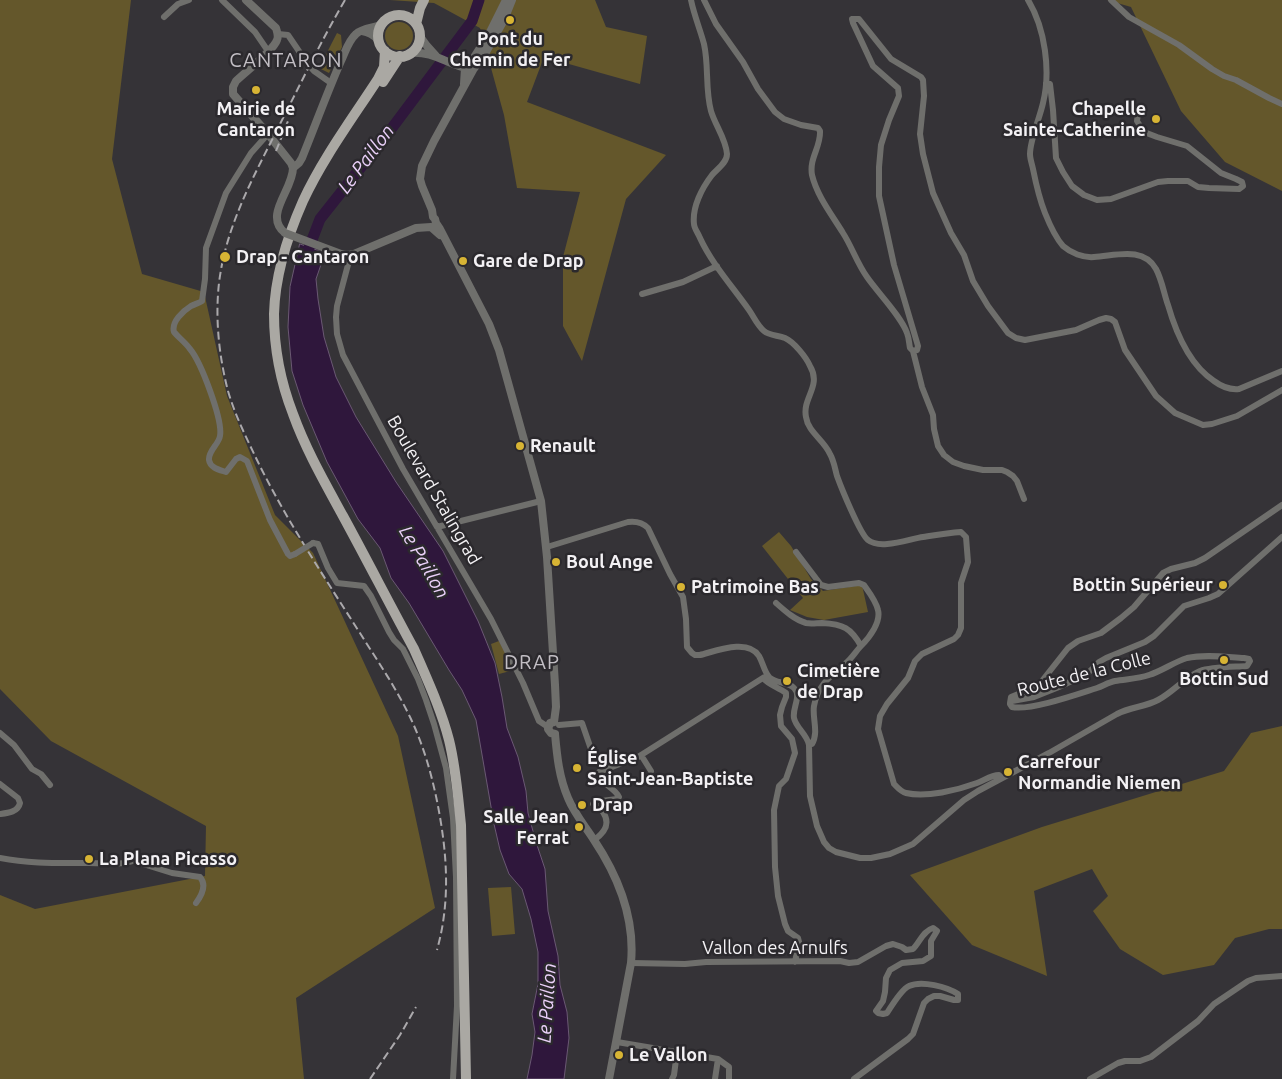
<!DOCTYPE html>
<meta charset="utf-8">
<style>
body{margin:0}
canvas{display:block;background:#353337}
</style>
<canvas width="1282" height="1079"></canvas>
<script>
const g = document.querySelector('canvas').getContext('2d');
g.lineJoin = 'round';
function fill(path, color) {
  g.fillStyle = color;
  g.fill(path, 'evenodd');
}
function strokePath(path, color, width, dash) {
  g.strokeStyle = color;
  g.lineWidth = width;
  g.lineCap = dash ? 'butt' : 'round';
  g.setLineDash(dash || []);
  g.stroke(path);
}
function label(font, color, halo, rows, align = 'center') {
  g.font = font + ' Ubuntu,sans-serif';
  g.lineWidth = 5;
  g.setLineDash([]);
  g.textBaseline = 'middle';
  g.strokeStyle = halo;
  g.fillStyle = color;
  for (const [text, x, y, turn = 0] of rows) {
    g.save();
    g.translate(x, y);
    g.rotate((+turn || 0) * Math.PI / 180);
    g.textAlign = isNaN(turn) ? turn : align;
    if (halo) g.strokeText(text, 0, 0);
    g.fillText(text, 0, 0);
    g.restore();
  }
}
fill(new Path2D(`
 M0 0H131L112 159 142 274 204 292 227 396 275 515 313 553 398 736 435 908 296 998 304 1079H0V895L35 909 205 876 206 826 51 741 0 689Z
 M390 0H595L606 27 647 36 640 84 544 57 527 102 666 155 626 199 582 361 563 326V257L580 192 517 188 504 115 480 28 434 3Z
 M1107 0H1282V191L1225 162 1181 111 1131 7Z
 M385 36a14 14 0 1 1 28 0a14 14 0 1 1-28 0Z
 M337 33 341 35 342 47 329 73 319 68Z
 M779 532 791 546 811 579 823 591 862 585 868 612 824 620 807 617 790 610 803 598 762 546Z
 M499 641 514 670 499 674 491 644Z
 M1282 726V929H1269L1235 938 1214 965 1163 975 1120 949 1093 911 1108 896 1092 869 1034 891 1047 976 972 945 910 875 1042 827 1224 771 1251 733Z
 M511 887 515 934 492 936 488 888Z`), '#64572b');
const water = new Path2D(`
 M300 244 325 253 316 279 318 299 324 337 336 377 356 417 396 482 443 551 478 621 495 663 502 697 507 728 518 757 526 791 528 813 536 842 545 869 548 911 558 956 560 985 567 1012 569 1038 564 1079H527L532 1055 535 1032 532 1014 538 984V952L531 919 522 889 509 874 500 850 494 824 476 720 462 690 449 670 409 603 391 578 380 548 358 519 327 462 303 405 292 371 288 327 290 287Z`);
fill(water, '#2f173c');
strokePath(water, '#6a5873', 1);
strokePath(new Path2D(`
 M307 253 320 219 392 128 472 21 479 0`), '#2f173c', 11);
strokePath(new Path2D(`
 M222 0 255 32 268 51
 M691 0C694 15 700 29 704 44 709 66 705 89 711 111 715 125 726 139 727 154 727 163 717 169 712 175 702 188 692 207 694 224 694 228 698 233 700 238 712 264 732 286 749 310 754 317 757 325 764 331 770 336 778 335 785 338 794 342 806 357 810 366 822 386 802 398 806 417 808 432 824 440 830 454 834 461 835 469 837 476 841 487 860 534 868 540 880 550 909 539 923 537 936 535 948 533 961 532L966 537 968 562 961 583V628L958 635 954 639 922 654 915 661 908 678 887 704 880 716 878 729 894 784C898 788 901 792 906 793 926 798 958 790 977 783 985 780 991 775 999 775L1002 778
 M704 0 716 24 743 62 758 89 775 112 784 119 801 125 818 128 820 131C821 147 809 158 812 175 817 196 832 215 843 233 852 247 857 263 867 277 878 293 901 316 907 333 909 338 909 343 910 348L913 351 917 350 918 346 894 265 879 196V167L881 145 889 120 899 96 898 88 873 66 853 23 852 19H859L891 59 921 77 923 80 924 96 920 134 923 154 933 193 951 233 964 255 973 281 988 306 1008 333 1016 338 1025 340 1076 330 1099 320 1106 318 1111 319 1115 322 1125 350 1156 396 1175 413 1203 425 1212 424 1237 416 1282 390
 M1028 0C1045 28 1051 71 1043 103 1040 117 1030 140 1030 154 1030 159 1032 164 1033 169 1036 184 1039 198 1045 213 1049 223 1055 237 1063 246 1071 253 1083 258 1094 257 1115 256 1143 246 1156 269 1162 280 1164 294 1168 305 1176 333 1190 365 1214 381 1222 387 1229 390 1239 389L1282 371
 M1111 0 1129 17 1179 45 1212 69 1224 76 1236 80 1269 98 1282 104
 M164 17 178 4 189 0
 M278 34 288 35 307 63 314 71 331 83
 M1046 83 1050 84 1053 110 1056 158 1063 172 1072 186 1084 195 1097 200 1111 199 1158 182 1168 181H1188L1198 187 1209 188 1239 189 1243 186 1242 182 1236 179 1221 173 1187 146 1157 137 1144 132 1137 121 1138 113
 M268 134 251 153 226 193 206 248 205 279 202 301C199 303 195 304 191 306 183 311 171 322 174 332 179 338 186 343 190 349 201 362 223 420 220 436 219 444 208 451 209 460 210 468 220 470 226 472L236 459 240 457 247 461 270 520 288 554 290 556 295 554
 M349 255V261L337 306 336 317 337 334 343 355 403 469 491 619 523 683 539 721 548 727
 M642 294 683 282 717 266
 M913 351 922 387 933 415 934 429 938 446 944 455 953 462 964 466 983 470H1002L1007 472 1013 476 1017 481 1024 499
 M437 527 541 501
 M313 543 318 544 328 568 337 583 364 586 371 596 389 632 394 640 403 649 418 679 426 700 434 724 446 768 453 818 456 877 457 1006 453 1079
 M547 547 628 522C636 521 642 522 648 528L670 574 683 597 686 619 687 647 692 653 695 655H700C716 651 748 638 759 656 763 663 764 671 769 677 776 684 787 681 794 688 802 696 792 708 794 718 796 728 807 734 809 745L810 796 817 826 824 842 829 848 836 852 860 858H871L890 854 913 844 964 800 978 791 1049 753 1117 714C1130 707 1145 707 1158 700 1173 692 1184 678 1200 671 1211 667 1233 667 1247 666L1250 661 1249 659 1244 658C1226 657 1205 654 1187 658 1174 662 1162 671 1149 675 1138 679 1126 679 1115 681 1109 682 1103 686 1097 688 1078 694 1030 711 1012 707L1010 704 1012 701 1034 697 1059 687 1087 674 1099 662 1106 658 1145 642 1154 636 1184 606 1209 598 1218 594 1282 537
 M796 552 821 585 828 587 859 583 864 585C869 592 876 601 878 610 881 622 870 637 861 646
 M776 603C785 611 795 620 806 623 811 624 817 623 822 623 843 624 851 628 861 646 856 651 852 658 846 663 831 676 818 684 814 706 812 718 819 732 812 744L809 745
 M763 678C769 685 778 687 786 693V697L782 707 780 715 781 726 792 739 795 753 786 779 779 786 774 810 775 867 778 896 785 924 788 931 798 938 799 942 795 962
 M1010 703 1011 697 1038 686 1068 648 1078 641 1101 633 1121 618 1134 607 1163 573 1171 569 1195 563 1205 558 1282 505
 M559 725 582 723 592 752
 M0 733 14 745 32 769 41 774 50 785
 M641 755 651 771
 M0 784 18 798 20 803C18 812 8 813 0 814
 M594 840C604 833 611 824 603 812 600 809 596 807 593 804L594 802 617 799 619 797C614 787 602 785 598 774L599 772 638 757 766 676
 M0 858C29 864 59 863 89 863 104 863 121 866 135 860L143 864 172 873 200 877C207 885 202 895 196 903
 M631 963 685 964 706 962 840 961 849 963 858 962 886 946 893 944 902 947 906 950 913 949C920 942 923 931 933 928L937 931 931 941V956L923 961 902 963 890 970 886 978 885 992 883 1001 876 1011 878 1013 883 1014 887 1013C892 1005 902 989 909 986 922 980 947 987 958 994V1000H954L940 996H934L928 999 924 1003 913 1034 908 1039 854 1079
 M617 1042 718 1059 729 1067V1079
 M672 1079 674 1075 677 1052
 M715 1079 718 1059
 M1090 1079 1118 1063 1125 1061H1140L1151 1057 1198 1021 1214 1004 1248 981 1256 978 1282 976`), '#6f6f6c', 6);
strokePath(new Path2D(`
 M246 0 276 28C277 32 279 36 277 40 274 50 244 73 236 81L233 87V94L268 134 291 163 293 168
 M512 0 504 20 486 52 473 70 434 141 422 166 420 179 422 186 432 210 433 217 435 219 436 223 440 229 489 324 499 350 541 501 547 557 555 685 556 707 554 722
 M362 31C369 32 374 35 378 40
 M419 35 427 46 436 56
 M410 53C434 51 446 64 469 69
 M464 84 465 68 473 59 489 34 506 0
 M285 233C263 215 293 190 293 168L299 163 302 158C315 126 327 93 341 61 345 53 348 41 356 34 362 28 373 28 381 25
 M341 254 349 255 354 254 416 228 431 227 440 235
 M554 722 550 723 548 729 551 733 555 734
 M555 734C557 756 559 777 568 798 574 813 585 826 594 840 618 876 635 919 631 963L609 1079`), '#6f6f6c', 8);
strokePath(new Path2D(`
 M378 36a21 21 0 1 1 42 0a21 21 0 1 1-42 0Z
 M416 24 420 8 424 0
 M385 51 384 67 378 79C352 119 323 158 303 201 288 235 275 277 274 314 274 347 281 383 293 414 306 450 325 483 343 516 367 560 390 605 414 649 427 679 441 709 449 740 456 768 458 797 461 825L466 1079
 M383 82 400 56`), '#aaa8a3', 10);
strokePath(new Path2D(`
 M345 0C321 41 301 83 280 124 254 176 226 225 219 283 215 319 219 356 228 391 235 415 246 437 256 458 287 522 327 581 365 641 381 666 397 690 410 717 423 744 431 772 437 801 447 851 451 900 437 950
 M276 151 288 121
 M370 1079 400 1035 416 1007`), '#aba9ac', 2, [8, 4]);
strokePath(new Path2D(`
 M295 554 313 543`), '#6f6f6c', 6);
strokePath(new Path2D(`
 M285 233 341 254`), '#6f6f6c', 8);
for (const [x, y, r, color] of [
 [510,20,5,"#d7b434"],
 [256,90,5,"#d7b434"],
 [1156,119,5,"#d7b434"],
 [225,257,6,"#d7b434"],
 [463,261,5,"#d7b434"],
 [520,446,5,"#d7b434"],
 [556,562,5,"#d7b434"],
 [1223,585,5,"#d7b434"],
 [681,587,5,"#d7b434"],
 [1224,660,5,"#d7b434"],
 [787,681,5,"#d7b434"],
 [577,768,5,"#d7b434"],
 [1008,772,5,"#d7b434"],
 [582,805,5,"#d7b434"],
 [579,827,5,"#d7b434"],
 [89,859,5,"#d7b434"],
 [619,1055,5,"#d7b434"]
]) {
  const dot = new Path2D();
  dot.arc(x, y, r, 0, 2 * Math.PI);
  g.fillStyle = color;
  g.fill(dot);
  strokePath(dot, '#2b292d', 2);
}
label('bold 18px', '#f3f1f4', '#2b292d', [
 ["Pont du",510,39,"center"],
 ["Chemin de Fer",510,60,"center"],
 ["Mairie de",256,109,"center"],
 ["Cantaron",256,130,"center"],
 ["Chapelle",1146,109,"right"],
 ["Sainte-Catherine",1146,130,"right"],
 ["Drap - Cantaron",236,257],
 ["Gare de Drap",473,261],
 ["Renault",530,446],
 ["Boul Ange",566,562],
 ["Bottin Supérieur",1213,585,"right"],
 ["Patrimoine Bas",691,587],
 ["Cimetière",797,671],
 ["de Drap",797,692],
 ["Bottin Sud",1224,679,"center"],
 ["Église",587,758],
 ["Saint-Jean-Baptiste",587,779],
 ["Carrefour",1018,762],
 ["Normandie Niemen",1018,783],
 ["Drap",592,805],
 ["Salle Jean",569,817,"right"],
 ["Ferrat",569,838,"right"],
 ["La Plana Picasso",99,859],
 ["Le Vallon",629,1055]
], 'left');
label('18px', '#f3f1f4', '#2b292d', [
 ["Boulevard Stalingrad",434,490,60],
 ["Route de la Colle",1084,674,-14],
 ["Vallon des Arnulfs",775,948]
]);
label('italic 19px', '#ebd1fa', '#2b292d', [
 ["Le Paillon",366,159,-53],
 ["Le Paillon",424,562,60],
 ["Le Paillon",547,1003,-86]
]);
g.letterSpacing = '1px';
label('20px', '#c2bec4', '#2b292d', [
 ["CANTARON",286,60],
 ["DRAP",532,662]
]);
g.letterSpacing = '0px';
</script>
